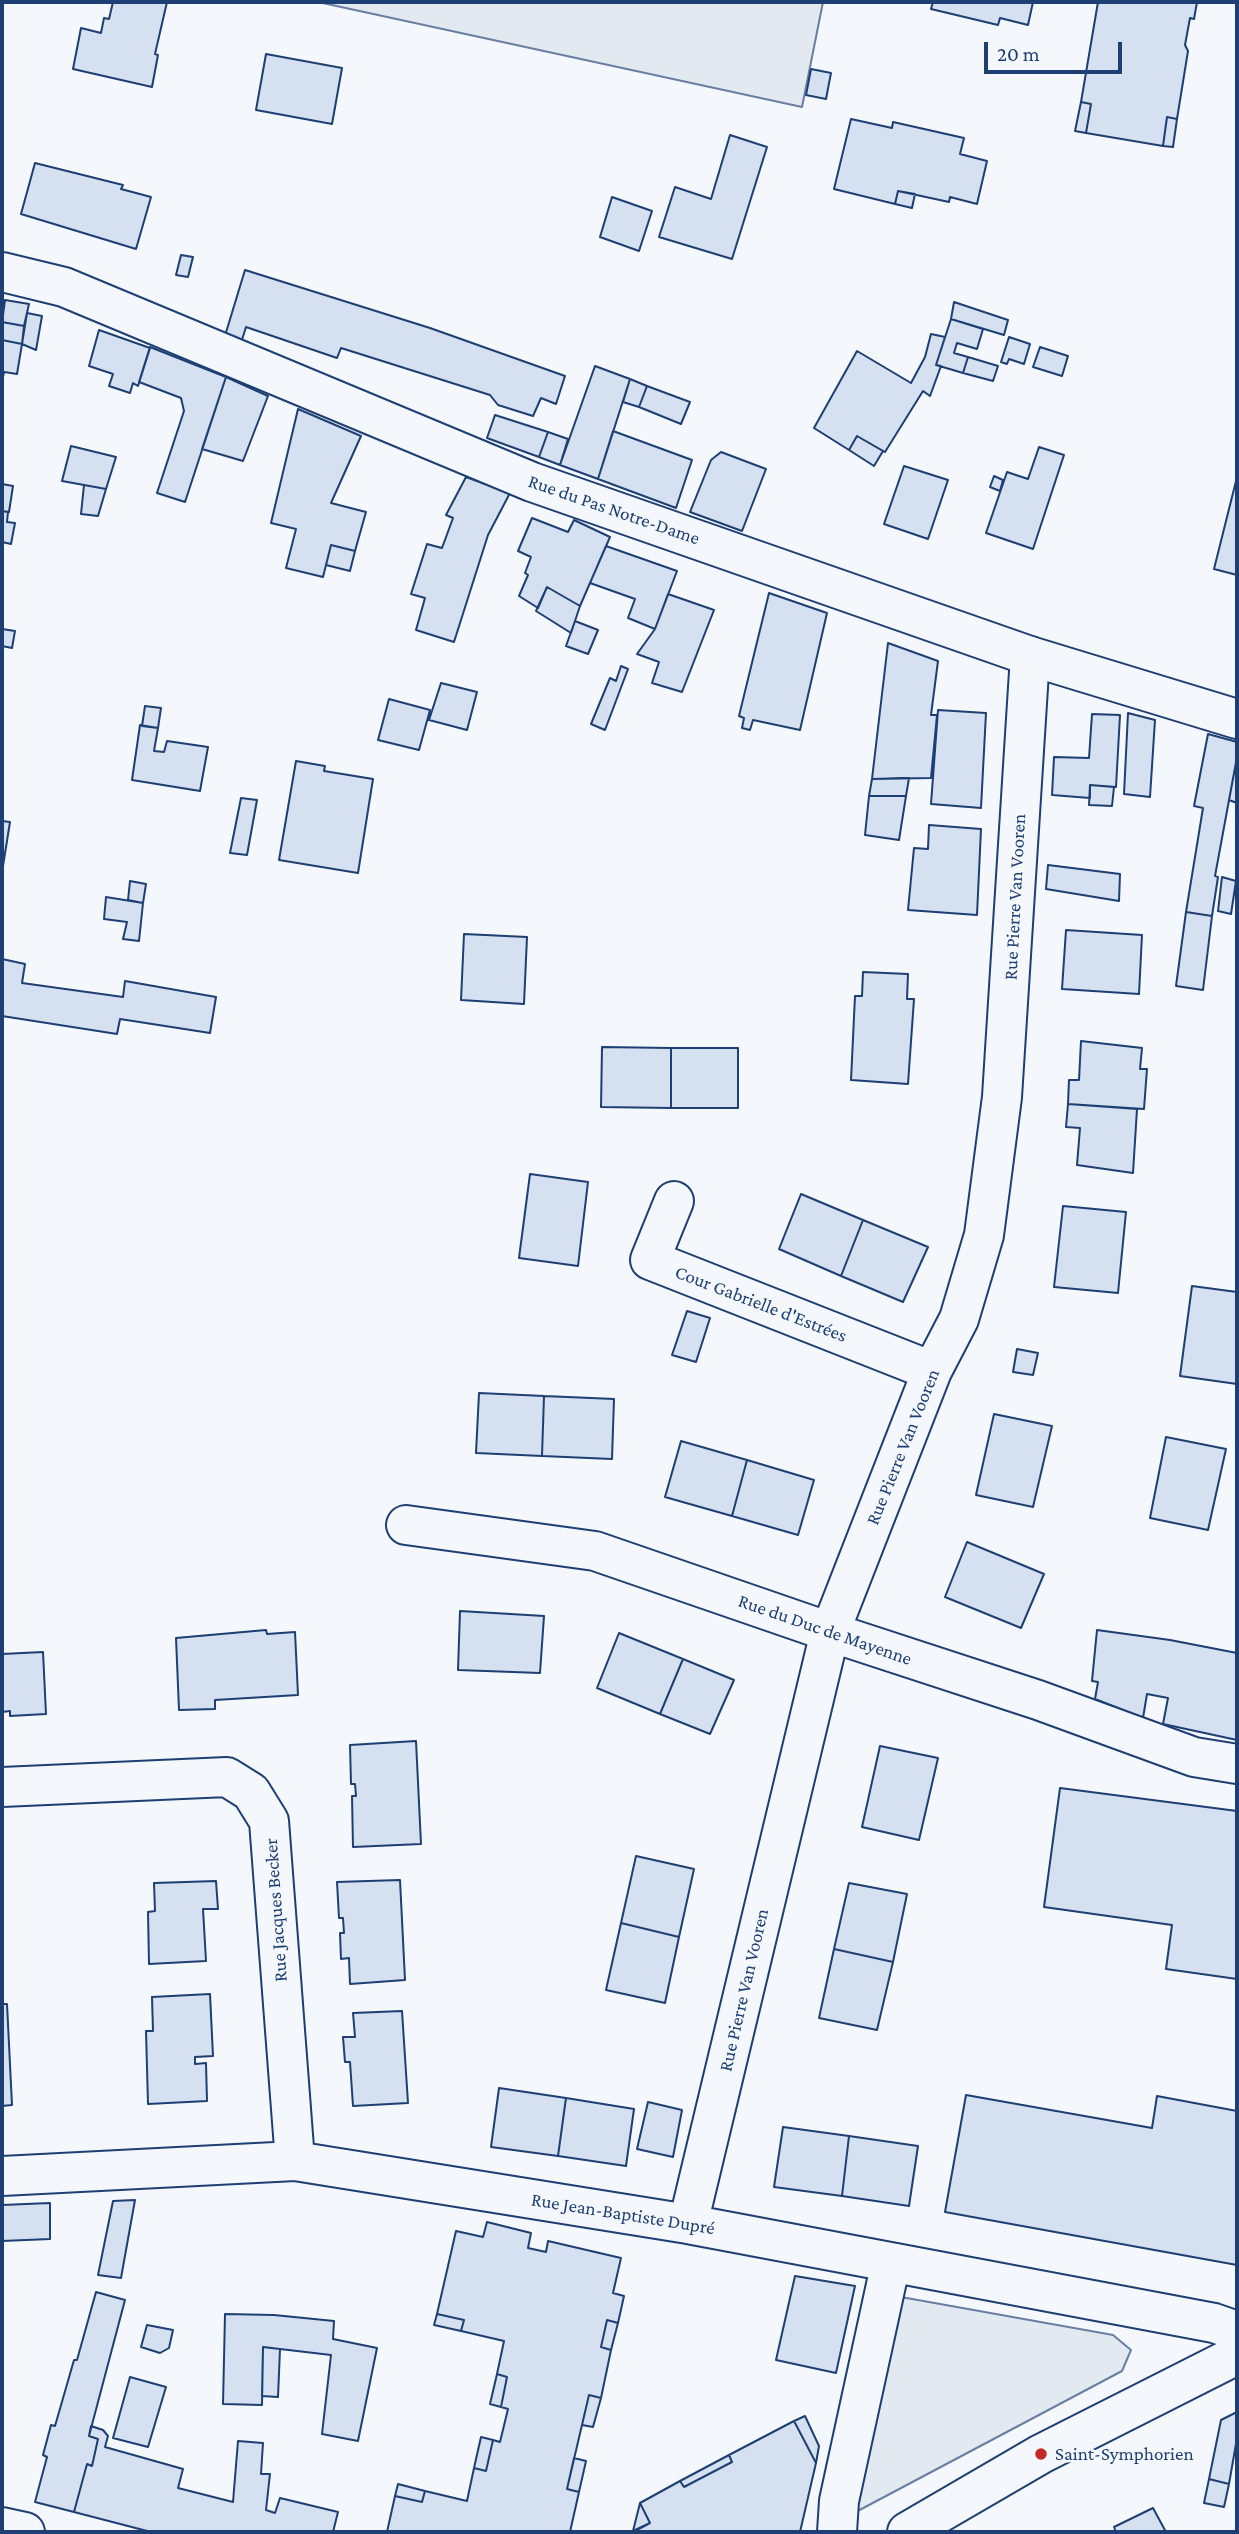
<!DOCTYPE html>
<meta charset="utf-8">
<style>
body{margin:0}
#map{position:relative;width:1239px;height:2534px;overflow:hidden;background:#f4f7fb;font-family:"Crimson Pro",serif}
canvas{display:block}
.frame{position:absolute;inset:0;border:4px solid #1d3f73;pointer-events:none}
.scale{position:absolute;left:984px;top:42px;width:138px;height:32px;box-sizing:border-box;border:4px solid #1d3f73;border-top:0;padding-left:9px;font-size:21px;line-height:24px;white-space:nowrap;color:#1d3f73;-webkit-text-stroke:5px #f4f7fb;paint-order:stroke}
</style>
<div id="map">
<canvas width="1239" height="2534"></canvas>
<div class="frame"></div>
<div class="scale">20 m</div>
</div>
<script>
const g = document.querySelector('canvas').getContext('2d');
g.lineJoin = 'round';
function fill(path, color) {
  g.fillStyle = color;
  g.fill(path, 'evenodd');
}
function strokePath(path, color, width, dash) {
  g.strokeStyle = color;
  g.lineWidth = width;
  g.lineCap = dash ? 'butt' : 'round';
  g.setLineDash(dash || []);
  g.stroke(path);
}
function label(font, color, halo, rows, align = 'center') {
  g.font = font + ' "Crimson Pro",serif';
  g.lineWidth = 5;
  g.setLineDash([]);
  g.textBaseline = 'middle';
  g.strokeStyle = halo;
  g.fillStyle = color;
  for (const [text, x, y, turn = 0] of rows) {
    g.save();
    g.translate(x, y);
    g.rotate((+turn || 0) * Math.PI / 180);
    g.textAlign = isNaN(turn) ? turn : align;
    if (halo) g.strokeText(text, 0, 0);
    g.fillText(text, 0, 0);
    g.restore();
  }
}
const green = new Path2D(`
 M318 2H823L802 107Z
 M901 2297 1113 2335 1131 2350 1122 2371 852 2514Z`);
fill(green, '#e3e9f0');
strokePath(green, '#687fa3', 2);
const building = new Path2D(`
 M113 2H167L155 54 158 55 152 87 73 69 81 28 101 33 104 18 109 19Z
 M933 2H1033L1028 25 1000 18 998 25 931 9Z
 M1098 2H1197L1194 19 1190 18 1185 45 1188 51 1177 119 1167 117 1163 146 1086 133 1091 104 1081 102Z
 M266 54 342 68 332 124 256 110Z
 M811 69 831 73 826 99 806 95Z
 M1081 102 1091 104 1086 133 1075 131Z
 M1167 117 1177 119 1173 147 1163 146Z
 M851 119 892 128 893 122 964 138 960 154 987 161 977 204 950 197 949 202 898 191 895 204 834 189Z
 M730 135 767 147 732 259 659 237 675 187 711 199Z
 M35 163 123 185 121 189 151 197 136 249 21 214Z
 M898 191 915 194 912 208 895 204Z
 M612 197 652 211 639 251 600 237Z
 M181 255 193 257 188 277 176 275Z
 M245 270 430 328 565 376 556 404 541 398 533 416 498 405 490 395 341 348 337 358 246 327 241 343 224 339Z
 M5 300 29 304 24 326 2 322Z
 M954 302 1008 320 1004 335 951 319Z
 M27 313 42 316 36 350 22 344Z
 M951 319 983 329 977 349 957 343 954 353 968 357 963 373 936 365Z
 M2 322 24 326 22 344 2 340Z
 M99 330 150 348 138 386 133 383 130 393 109 386 113 374 89 366Z
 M931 334 945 337 936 365 941 366 930 396 923 391 885 452 857 436 849 450 814 428 857 351 911 383 925 357Z
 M1009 337 1030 344 1024 364 1009 359 1007 364 1001 362Z
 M2 340 22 344 17 374 4 372 2 382Z
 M150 347 226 377 185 502 157 493 184 411 181 398 139 382Z
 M1040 347 1068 356 1062 376 1033 367Z
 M968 357 998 366 993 381 963 373Z
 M595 366 630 379 598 479 560 465Z
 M226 377 268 396 243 461 202 449Z
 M630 379 647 386 639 407 623 402Z
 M647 386 690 402 681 424 639 407Z
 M298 409 361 436 331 503 366 512 355 551 331 545 323 577 286 568 296 529 271 523Z
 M495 415 548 432 539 457 487 438Z
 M613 431 692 460 676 508 598 479Z
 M548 432 568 439 560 465 539 457Z
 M857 436 883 451 874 466 849 450Z
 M71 446 116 457 106 489 62 481Z
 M1039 447 1064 455 1033 549 986 533 1007 472 1028 479Z
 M721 452 766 469 742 531 690 512 711 460Z
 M904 466 948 480 928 539 884 524Z
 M994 476 1003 480 1000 491 990 487Z
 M466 477 510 493 488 535 454 642 416 630 425 598 411 594 427 544 442 548 453 518 446 515Z
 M1237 477V575L1214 569Z
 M2 484 13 486 9 512 2 511Z
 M84 485 106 489 98 516 81 514Z
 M2 511 8 512 7 522 15 523 11 544 2 542Z
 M532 518 568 532 574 520 610 537 580 606 547 587 538 608 519 596 528 575 525 573 531 557 518 551Z
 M331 545 355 551 350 571 326 565Z
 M606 546 677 571 655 629 628 618 635 599 590 583Z
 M547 587 580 606 571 633 536 611Z
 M769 593 827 613 800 730 753 720 750 730 742 728 744 718 739 716Z
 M668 594 714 610 682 692 652 683 659 662 637 654 655 629Z
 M575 621 598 630 588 654 566 646Z
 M2 629 15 631 12 648 2 646Z
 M888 643 938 661 931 715H937L931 778 872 779Z
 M621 666 628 669 605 730 591 724 610 678 616 681Z
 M441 683 477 692 467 730 429 720Z
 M389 699 430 710 419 750 378 740Z
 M145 706 161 708 158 728 142 726Z
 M938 710 986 713 981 808 931 804Z
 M1128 713 1155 720 1150 797 1124 794Z
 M1092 714 1120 715 1116 787 1090 785V798L1052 795 1054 757 1089 758Z
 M140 725 158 728 154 751 164 752 167 741 208 747 200 791 132 780Z
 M1208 734 1237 742V757L1215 876 1218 877 1212 916 1186 912 1203 808 1194 806Z
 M1237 757V803L1229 800Z
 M296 761 325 766 324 771 373 779 358 873 279 860Z
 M909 778 906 796H869L872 779Z
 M1090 785 1114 787 1112 806 1089 805Z
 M869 796H906L899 840 865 835Z
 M241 798 257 800 247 855 230 853Z
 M2 821 10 822 3 866H2Z
 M929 825 981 829 977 915 908 910 914 848 928 849Z
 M1048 865 1120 874 1119 901 1046 889Z
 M1222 877 1236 881 1231 914 1218 911Z
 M130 881 146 884 143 903 128 900Z
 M106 897 143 903 139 941 123 939 127 922 104 919Z
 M1186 912 1212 916 1203 990 1176 986Z
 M1066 930 1142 935 1139 994 1062 989Z
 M464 934 527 937 524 1004 461 1000Z
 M2 959 25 964 22 983 123 997 125 981 216 997 210 1033 120 1019 117 1034 2 1016Z
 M863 972 908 974 907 999H914L908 1084 851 1080 855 996H862Z
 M1081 1041 1142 1048 1140 1069H1147L1144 1109 1068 1104 1069 1080H1079Z
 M602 1047 671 1048V1108L601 1107Z
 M671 1048H738V1108H671Z
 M1068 1104 1137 1109 1133 1173 1077 1165 1080 1128 1066 1127Z
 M530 1174 588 1182 578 1266 519 1258Z
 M801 1194 863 1220 841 1276 779 1249Z
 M1063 1206 1126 1212 1118 1293 1054 1287Z
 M863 1220 928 1247 903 1302 841 1276Z
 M1192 1286 1237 1292V1384L1180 1376Z
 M687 1311 710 1318 696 1362 672 1355Z
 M1017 1349 1038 1353 1033 1375 1013 1372Z
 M479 1393 544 1396 542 1456 476 1453Z
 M544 1396 614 1399 612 1459 542 1456Z
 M994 1414 1052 1426 1033 1507 976 1495Z
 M1166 1437 1226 1449 1208 1530 1150 1518Z
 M681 1441 747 1460 732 1516 665 1497Z
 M747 1460 814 1480 798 1535 732 1516Z
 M967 1542 1044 1574 1021 1628 945 1597Z
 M460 1611 544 1616 540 1673 458 1670Z
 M266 1630 267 1634 295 1632 298 1695 215 1700V1709L179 1710 176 1638Z
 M1097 1630 1170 1640 1237 1653V1740L1163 1724 1168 1698 1147 1694 1143 1718 1095 1699 1098 1682 1092 1681Z
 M619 1633 683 1659 660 1714 597 1688Z
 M43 1652 46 1714 10 1716V1711L2 1712V1654Z
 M683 1659 734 1680 710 1734 660 1714Z
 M416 1741 421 1844 353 1847 352 1796H356L355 1784H351L350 1745Z
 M880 1746 938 1758 919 1840 862 1827Z
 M1060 1788 1237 1811V1979L1166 1969 1172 1925 1044 1907Z
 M636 1856 694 1869 679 1937 621 1923Z
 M400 1880 405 1980 350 1984 349 1958 341 1959 340 1933H344L343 1918H339L337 1882Z
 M216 1881 218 1909H203L206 1961 149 1964 148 1912 155 1911 154 1883Z
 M849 1883 907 1894 893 1962 834 1949Z
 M621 1923 679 1937 665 2003 606 1990Z
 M834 1949 893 1962 877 2030 819 2018Z
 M210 1994 213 2056 195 2057V2064L206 2063 207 2101 148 2104 146 2031H153L152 1997Z
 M2 2004H7L12 2105 2 2106Z
 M402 2011 408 2103 353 2106 350 2062H345L343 2037H355L353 2013Z
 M499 2088 566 2098 558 2156 491 2147Z
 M966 2095 1152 2128 1157 2096 1237 2111V2265L945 2212Z
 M566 2098 634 2109 626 2166 558 2156Z
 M648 2102 682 2110 673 2157 637 2149Z
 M783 2127 849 2136 842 2196 774 2187Z
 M849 2136 918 2146 909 2206 842 2196Z
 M135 2200 121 2278 98 2275 113 2201Z
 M50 2203V2239L2 2241V2205Z
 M487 2222 531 2233 528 2248 546 2252 548 2241 621 2258 613 2293 624 2296 618 2323 607 2320 601 2347 611 2350 601 2398 589 2395 567 2489 579 2492 570 2532H387L395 2496 422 2502 425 2491 467 2501 474 2468 486 2471 493 2440 500 2442 508 2409 501 2407 507 2377 497 2374 504 2341 461 2331 464 2320 437 2314 456 2231 483 2237Z
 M795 2276 855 2286 836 2373 776 2360Z
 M96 2292 125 2300 89 2436 98 2439 92 2466 87 2464 74 2512 35 2502 47 2457 43 2455 51 2425 55 2426 74 2360H77Z
 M225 2314 274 2315 334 2321 333 2339 377 2348 358 2441 322 2434 331 2355 263 2347 262 2405 223 2404Z
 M437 2314 464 2320 461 2331 434 2325Z
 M607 2320 618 2323 611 2350 601 2347Z
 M147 2325 173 2330 169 2348 160 2353 141 2347Z
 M263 2347 280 2349 278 2397 262 2396Z
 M497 2374 507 2377 501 2407 490 2404Z
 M130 2377 166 2387 148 2447 113 2438Z
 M589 2395 601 2398 593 2427 582 2425Z
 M1237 2412V2438L1229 2484 1209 2479 1221 2420Z
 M805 2416 819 2446 816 2463 794 2421Z
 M794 2421 816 2463 800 2532H633L650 2523 640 2503 680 2481 684 2487 732 2462 729 2455Z
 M91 2426 103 2430 108 2436 105 2447 183 2469 178 2488 233 2502 238 2441 263 2443 261 2474H270L266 2510 275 2513 280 2498 338 2512 333 2532H151L74 2512 87 2464 92 2466 98 2439 89 2436Z
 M481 2437 493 2440 486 2471 474 2468Z
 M729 2455 732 2462 684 2487 680 2481Z
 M574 2458 586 2461 579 2492 567 2489Z
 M1209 2479 1229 2484 1224 2507 1204 2503Z
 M398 2484 425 2491 422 2502 395 2496Z
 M640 2503 650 2523 633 2531Z
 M1153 2508 1166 2532H1116L1114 2527Z`);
fill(building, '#d5e0f0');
strokePath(building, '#1d3f73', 2);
const minor = new Path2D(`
 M674 1201 650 1260 932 1371
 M406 1525 595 1551 830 1632 1038 1700 1194 1757 1237 1764
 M2 1787 227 1777 251 1792 269 1821 295 2161
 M2 2176 295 2161 688 2224 1214 2323 1237 2331
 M688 2224 830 1632 932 1371 959 1319 984 1235 1002 1097 1030 656
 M837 2532 839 2501 891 2262`);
const tertiary = new Path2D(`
 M2 272 64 287 532 482 1030 656 1237 719
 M2 2527 25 2532
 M907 2532 1041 2454 1237 2355`);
strokePath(minor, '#1d3f73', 42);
strokePath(tertiary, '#1d3f73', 42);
strokePath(minor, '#f4f7fb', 38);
strokePath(tertiary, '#f4f7fb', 38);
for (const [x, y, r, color] of [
 [1041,2454,7,"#c62828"]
]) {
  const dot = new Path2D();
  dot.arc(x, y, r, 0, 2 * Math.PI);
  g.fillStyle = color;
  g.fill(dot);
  strokePath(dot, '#f4f7fb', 2.5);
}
label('19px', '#1d3f73', '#f4f7fb', [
 ["Rue du Pas Notre-Dame",614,510,19],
 ["Rue Pierre Van Vooren",1015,897,-87],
 ["Cour Gabrielle d'Estrées",761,1304,21],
 ["Rue Pierre Van Vooren",903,1447,-68],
 ["Rue du Duc de Mayenne",825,1630,19],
 ["Rue Jacques Becker",276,1910,-94],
 ["Rue Pierre Van Vooren",744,1990,-77],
 ["Rue Jean-Baptiste Dupré",623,2214,9]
]);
label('19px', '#1d3f73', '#f4f7fb', [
 ["Saint-Symphorien",1055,2454]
], 'left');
</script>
